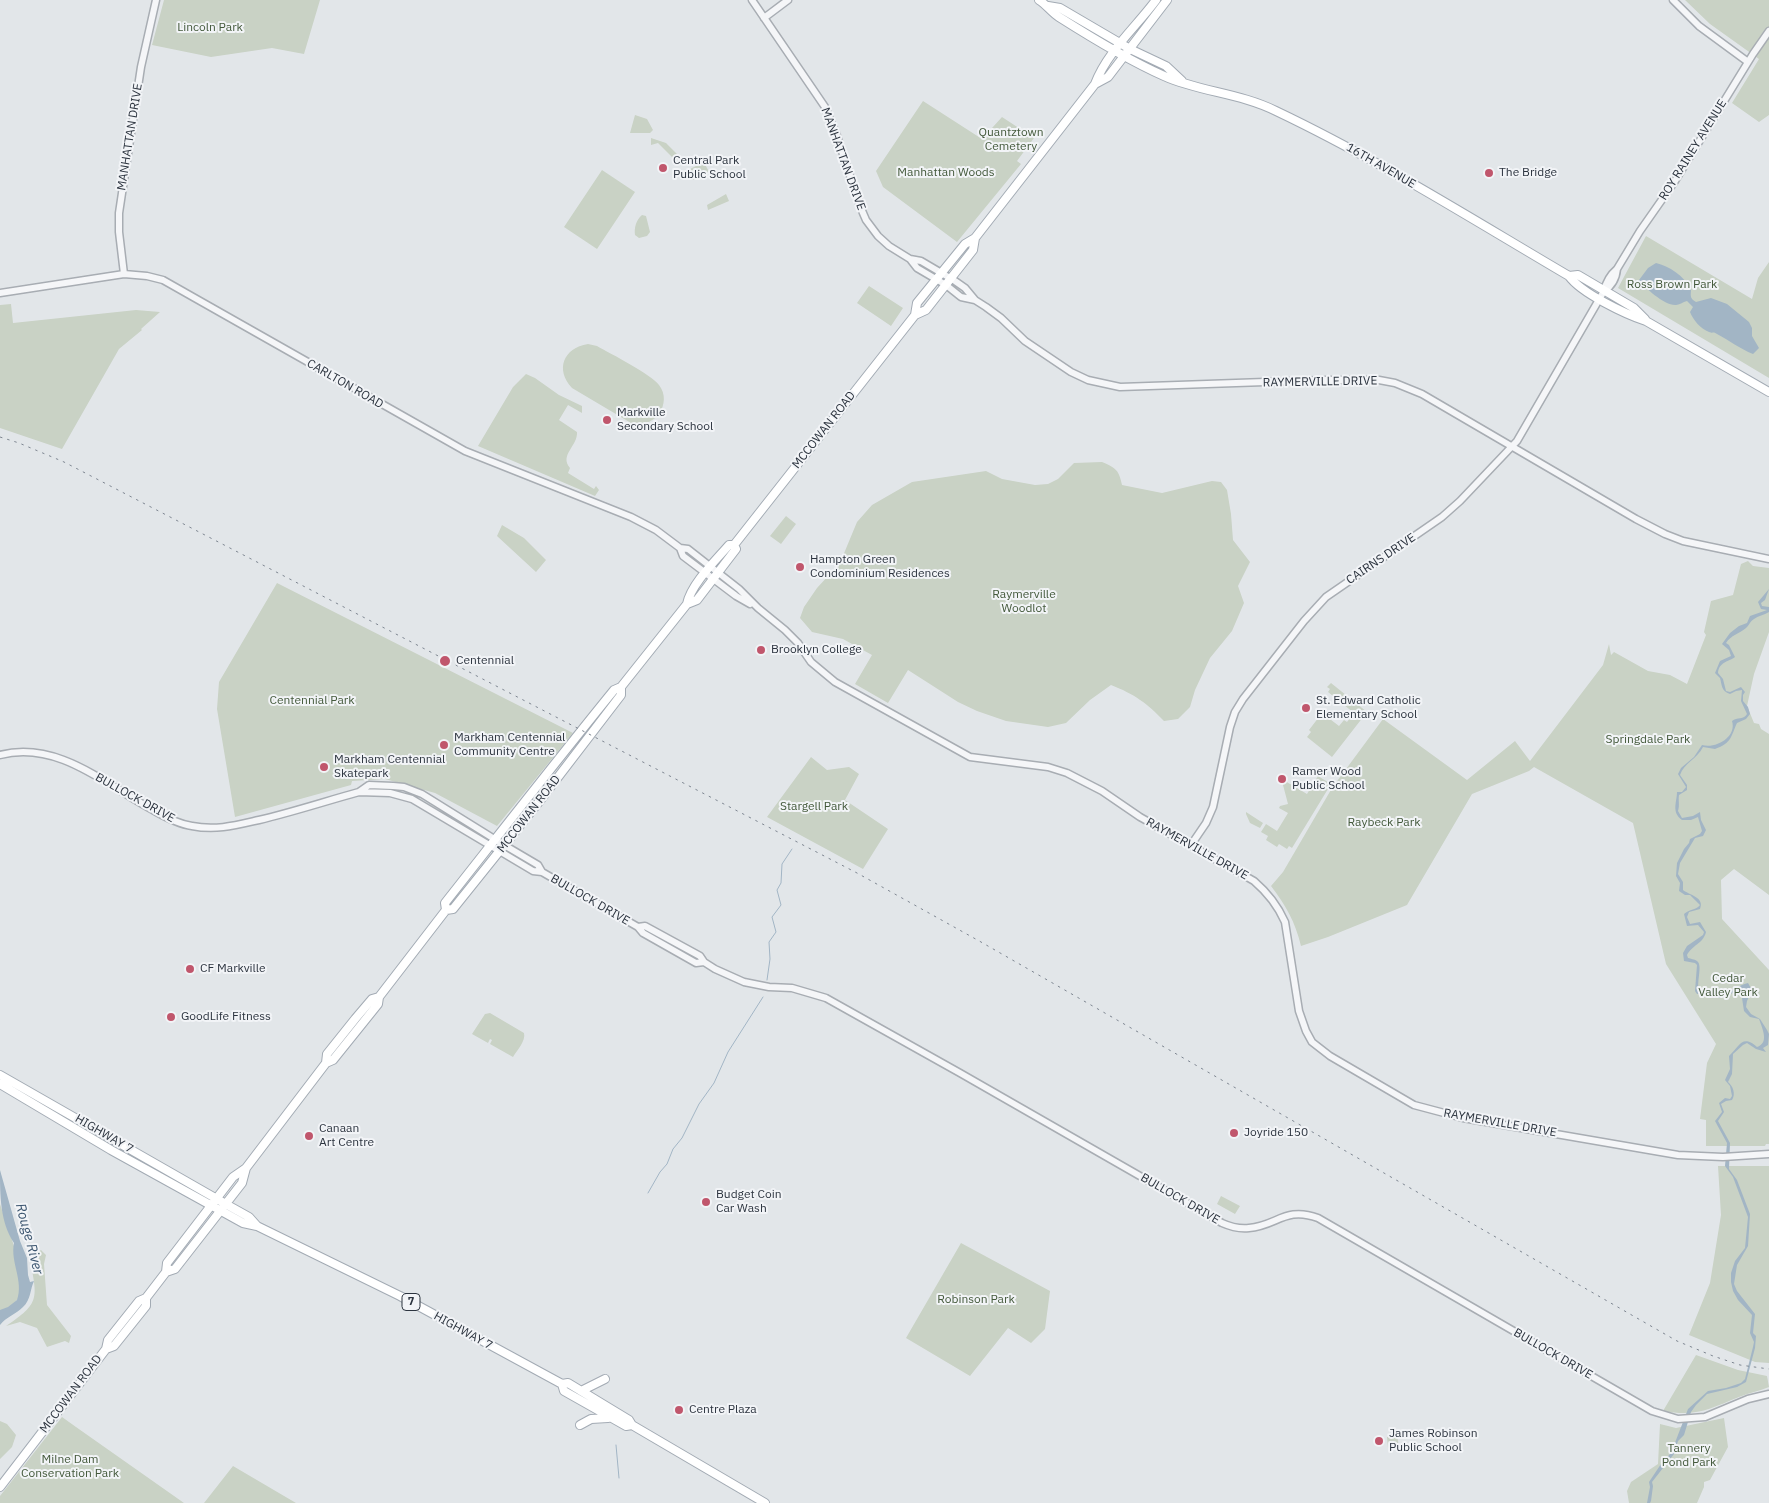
<!DOCTYPE html>
<style>
body{margin:0}
canvas{display:block;background:#e2e6e9}
</style>
<canvas width="1769" height="1503"></canvas>
<script>
const g = document.querySelector('canvas').getContext('2d');
g.lineJoin = 'round';
function fill(path, color) {
  g.fillStyle = color;
  g.fill(path, 'evenodd');
}
function strokePath(path, color, width, dash) {
  g.strokeStyle = color;
  g.lineWidth = width;
  g.lineCap = dash ? 'butt' : 'round';
  g.setLineDash(dash || []);
  g.stroke(path);
}
function label(font, color, halo, rows, align = 'center') {
  g.font = font + ' "IBM Plex Sans",sans-serif';
  g.lineWidth = 4;
  g.setLineDash([]);
  g.textBaseline = 'middle';
  g.strokeStyle = halo;
  g.fillStyle = color;
  for (const [text, x, y, turn = 0] of rows) {
    g.save();
    g.translate(x, y);
    g.rotate((+turn || 0) * Math.PI / 180);
    g.textAlign = isNaN(turn) ? turn : align;
    if (halo) g.strokeText(text, 0, 0);
    g.fillText(text, 0, 0);
    g.restore();
  }
}
fill(new Path2D(`
 M164 0H320L304 54 272 48 211 57 152 45Z
 M1685 0H1769V115L1759 122 1732 103 1759 59 1710 24Z
 M923 101 982 139 1002 117 1034 138 1017 161 1021 164 957 242 883 187 876 171Z
 M635 115 647 119 653 130 650 133H630Z
 M651 138 666 143 677 154 674 159 658 143 651 145Z
 M704 162 709 172 693 180 688 170Z
 M602 170 635 192 597 249 564 227Z
 M726 194 729 201 708 210 707 205Z
 M642 215 646 216 650 232 647 236 639 238 635 235C634 228 636 220 642 215Z
 M1646 236 1752 299 1758 278 1769 262V378L1618 288Z
 M869 286 903 308 891 326 857 303Z
 M11 304 13 323 136 310 160 312 141 329 142 330 119 349 62 449 0 428V305Z
 M588 344 597 346C611 354 651 374 659 385 666 394 665 405 659 414 652 423 642 425 631 423L572 388C555 370 563 348 588 344Z
 M526 374 535 378 559 395 582 406V413L568 405 559 420 577 432C578 446 559 455 570 468L568 473 594 489 596 486 599 490 595 496 478 446 513 387Z
 M1102 462C1116 468 1119 470 1122 485L1162 493 1212 481 1221 482 1227 490 1231 514 1233 540 1250 562 1238 586 1244 603 1232 631 1210 658 1195 690 1190 707 1178 719 1164 721C1147 703 1134 694 1111 685L1090 700 1066 723 1048 727 1006 721 977 711 958 702 908 670 888 703 855 684 872 655 843 639 812 632 800 618 804 607 817 588 840 563 857 522 872 505 912 482 986 471 1002 479 1035 485 1048 484 1058 479 1074 463Z
 M786 516 796 524 781 544 770 536Z
 M502 525 524 538 546 560 536 572 497 536Z
 M1748 561 1753 566 1769 568V632L1754 674 1747 706 1754 723 1759 724 1761 729 1769 734V895L1734 869 1721 880 1722 919 1769 970V1144H1766L1765 1146H1706V1120L1700 1119 1707 1063 1716 1044 1666 964 1633 823 1534 767 1529 771 1472 794 1407 905 1328 937 1301 946C1295 921 1286 906 1271 886L1283 872 1332 788 1383 719 1467 780 1515 741 1530 761 1603 665 1609 644 1611 655 1614 652 1648 671 1670 675 1687 684 1706 635 1704 632 1711 601 1733 595 1741 564Z
 M277 583 573 733 497 826 435 793 385 779 352 781 351 785 235 817 217 709 219 682Z
 M1331 683 1367 712 1332 757 1307 737 1311 732 1309 730 1322 713 1339 726 1344 720 1347 722 1354 713 1328 692 1330 689 1327 687Z
 M811 757 827 770 849 767 859 774 845 800 888 829 863 869 767 817Z
 M1318 776 1331 784 1292 848 1289 846 1287 849 1279 844 1277 847 1266 840 1268 836 1261 832 1266 824 1277 831 1288 813 1279 808 1280 806 1288 804 1283 785 1285 781 1307 794Z
 M1246 812 1263 823 1260 828 1250 823 1246 814Z
 M490 1013 524 1033C526 1041 517 1050 513 1057L490 1044 492 1040 490 1039 488 1043 472 1034 485 1014Z
 M1718 1166H1769V1363L1755 1362 1689 1335 1710 1283 1721 1215Z
 M1221 1196 1240 1206 1235 1214 1217 1204Z
 M0 1204 14 1246 23 1294 10 1307 0 1313Z
 M961 1243 1050 1291 1045 1329 1031 1343 1008 1328 970 1376 906 1338Z
 M41 1250 46 1255 44 1264 47 1305 71 1336 69 1343 65 1341 47 1347 37 1328 20 1322 6 1326C41 1303 37 1298 30 1259Z
 M1696 1355 1738 1370 1767 1376 1769 1387C1759 1391 1749 1393 1739 1397 1709 1409 1697 1417 1663 1411Z
 M62 1417 76 1427 184 1503H0V1496Z
 M1724 1418 1728 1447 1710 1480 1704 1482V1487L1697 1503H1629L1627 1491 1631 1482 1658 1464 1660 1424 1676 1428Z
 M0 1421 7 1424 16 1435 12 1447 0 1459Z
 M1397 1435 1399 1447 1388 1448 1387 1437Z
 M233 1466 296 1503H204Z`), '#c9d2c5');
fill(new Path2D(`
 M1656 263C1669 266 1684 276 1691 289 1691 295 1689 298 1696 302L1711 298 1727 304 1749 322 1752 328V336L1759 348 1753 354C1740 349 1729 340 1717 334 1712 331 1714 334 1709 332 1701 329 1693 320 1690 312L1693 307 1687 301C1683 302 1679 305 1676 305 1665 306 1645 288 1639 280L1648 268Z
 M1769 589 1765 600 1761 603 1762 606 1769 607V612C1764 615 1758 616 1754 619 1750 621 1749 626 1746 628 1739 634 1731 635 1726 643L1729 645 1735 657C1728 662 1719 662 1718 673L1723 679 1726 691 1730 692 1741 687 1745 692 1743 695V701L1748 707 1750 714 1746 719 1737 723C1731 736 1732 743 1715 749L1703 747C1697 759 1684 763 1680 775L1687 785V790L1679 795C1678 800 1680 805 1678 811L1682 818 1693 816 1700 812 1701 820 1706 830 1703 836 1695 838 1680 863 1678 874 1683 882V890C1689 895 1705 897 1700 909L1689 912 1687 917 1690 924 1700 922 1706 932C1703 944 1692 945 1687 955L1688 958C1691 959 1694 959 1697 961 1703 965 1696 983 1699 991L1710 989 1721 995C1731 992 1739 985 1748 983L1752 990 1747 1001 1746 1007 1751 1014 1760 1019 1767 1030 1769 1034 1768 1045 1763 1048 1766 1052 1756 1049 1747 1043 1743 1045 1733 1054 1732 1074 1728 1082C1733 1086 1736 1094 1732 1100L1726 1101 1721 1104 1724 1112 1718 1121 1730 1143 1729 1169 1737 1180 1750 1214 1748 1246 1737 1265 1734 1284 1737 1291 1755 1314 1753 1333 1756 1336 1755 1348 1746 1382 1737 1387 1707 1394 1696 1405 1691 1412 1684 1435 1678 1441 1674 1454 1652 1482 1653 1486 1651 1501 1650 1503H1647L1650 1487 1649 1482 1661 1464 1671 1453 1688 1409 1708 1391 1726 1388 1741 1383 1745 1379 1753 1347 1754 1342 1750 1333 1752 1315 1738 1300 1733 1291 1731 1282V1273L1735 1261 1745 1248 1748 1217 1733 1177 1725 1166 1727 1143 1715 1121 1722 1112 1719 1103 1725 1098 1730 1099 1732 1096 1730 1086 1725 1080 1730 1069 1729 1056C1740 1046 1742 1034 1757 1047 1769 1043 1763 1030 1759 1019L1750 1017 1744 1011 1742 998 1746 994 1743 991 1737 990 1728 996 1719 998 1710 993 1697 994 1695 991 1697 965 1695 963 1684 961 1683 953 1687 946 1703 935 1704 932 1698 925 1687 926 1684 914C1689 909 1697 910 1700 905L1690 895H1685L1679 891 1680 883 1676 876 1677 863 1684 849 1689 843 1690 839 1700 834 1702 831 1698 817 1691 820H1682C1671 812 1677 802 1677 792H1682L1686 787 1678 774 1681 768 1694 757 1702 745C1716 749 1737 737 1732 721 1737 717 1744 720 1747 714L1741 701 1742 690 1736 691 1730 694C1721 691 1722 685 1720 678L1715 673 1720 661 1731 656 1729 650 1722 644 1730 633 1739 626 1747 623 1750 616 1767 610 1761 609 1758 602Z
 M0 1170 20 1241 27 1258 28 1275 30 1282 34 1281C30 1289 31 1300 23 1307 16 1314 6 1317 0 1325V1310L8 1307 17 1300C24 1281 10 1262 14 1243 0 1222 0 1195 0 1170Z`), '#a2b5c5');
strokePath(new Path2D(`
 M767 980 770 959 769 942 776 932 772 917 781 905 777 890 781 883 782 864 792 849
 M648 1193 660 1172 667 1164 673 1149 682 1138 699 1104 714 1083 728 1052 763 997
 M616 1445 619 1478`), '#a2b5c5', 1);
const minor = new Path2D(`
 M752 0 825 107 836 133 860 206 866 220 878 236 889 246 910 259 917 268 946 285 961 297 975 300 986 307 1001 318 1025 341 1071 372 1088 380 1120 387 1323 380H1379L1395 383 1422 394 1636 519 1665 534 1683 541 1769 559
 M1673 0 1699 26 1748 62
 M764 18 788 0
 M910 259 921 261 955 281 965 288 975 300
 M124 274 119 232V213L141 67 156 0
 M1604 291C1612 286 1616 279 1617 269
 M0 293 124 274 147 276 163 280 465 451 631 517 656 530 680 548 688 549 739 589 758 608 785 630 798 643 811 662 835 682 970 757 1048 767 1067 773 1102 791 1140 817 1254 881C1268 893 1278 906 1285 922L1299 1011 1306 1031 1312 1042 1330 1056 1414 1105 1463 1118 1678 1155 1723 1157 1769 1154
 M680 548 683 556 736 596 750 604
 M0 755C58 740 106 785 153 810 165 817 178 824 192 826 216 831 237 825 259 820 293 812 326 801 359 792L369 785 393 786 404 787 422 794 504 845 538 865 542 872
 M359 792 390 793 412 799 533 871 542 872 638 927 643 933 696 963 704 962
 M1191 845 1206 823 1213 807 1230 727 1235 712 1243 699 1304 621 1326 597 1442 517 1460 501 1517 441 1604 291C1606 282 1610 275 1617 269L1640 231 1675 181 1753 54 1769 31
 M638 927 645 926 700 956 704 962 715 969 744 982 769 987 792 988 826 998 960 1073 1222 1223C1231 1227 1240 1229 1249 1228 1277 1226 1285 1206 1318 1218L1652 1411 1678 1419 1705 1417 1748 1399 1769 1394`);
const major = new Path2D(`
 M1039 0C1047 5 1051 12 1059 17 1092 38 1128 60 1164 76 1200 92 1240 93 1276 111 1377 159 1472 219 1569 276 1581 293 1625 314 1646 321L1769 392
 M1048 6 1060 8 1130 49 1166 66 1182 81
 M1095 84 1108 77 1167 0
 M1569 276 1578 275 1634 308 1645 319
 M915 315 926 310 973 250 975 238
 M687 604 697 600 736 549 734 545
 M446 910 453 909 542 798 621 695V687
 M326 1063 333 1060 378 1004 379 997 446 910 445 903C501 832 557 760 614 690L621 687 687 604C691 584 716 560 729 545H734L915 315 917 303 965 244 975 238 1095 84C1107 52 1136 27 1156 0
 M0 1075 231 1207 249 1217 257 1226 400 1296 562 1384 568 1383 629 1420 632 1425 765 1503
 M0 1084 111 1150 243 1223 257 1226
 M166 1272 175 1269 242 1183 246 1168
 M106 1349 114 1346 146 1306V1298
 M562 1384 564 1391 626 1426 632 1425
 M581 1391 605 1379
 M580 1425 591 1419 608 1418
 M0 1487 106 1349 108 1340 139 1301 146 1298 166 1272 167 1263 233 1177 246 1168 326 1063 327 1054 355 1019 372 999 379 997`);
strokePath(minor, '#a8adb3', 9);
strokePath(major, '#a3abb4', 10);
strokePath(minor, '#f5f6f8', 6);
strokePath(major, '#fff', 8);
strokePath(new Path2D(`
 M0 437 19 443 64 462 857 873 981 942 1677 1341 1713 1356 1740 1365 1769 1369`), '#7e8691', 1, [2.5, 5]);
for (const [x, y, r, color] of [
 [663,168,5,"#c0566c"],
 [1489,173,5,"#c0566c"],
 [607,420,5,"#c0566c"],
 [800,567,5,"#c0566c"],
 [761,650,5,"#c0566c"],
 [445,661,6,"#c0566c"],
 [1306,708,5,"#c0566c"],
 [444,745,5,"#c0566c"],
 [324,767,5,"#c0566c"],
 [1282,779,5,"#c0566c"],
 [190,969,5,"#c0566c"],
 [171,1017,5,"#c0566c"],
 [1234,1133,5,"#c0566c"],
 [309,1136,5,"#c0566c"],
 [706,1202,5,"#c0566c"],
 [679,1410,5,"#c0566c"],
 [1379,1441,5,"#c0566c"]
]) {
  const dot = new Path2D();
  dot.arc(x, y, r, 0, 2 * Math.PI);
  g.fillStyle = color;
  g.fill(dot);
  strokePath(dot, '#f2f4f7', 2);
}
for (const [x, y, w] of [
 [411,1302,18]
]) {
  const box = new Path2D();
  box.roundRect(x - w / 2, y - 8.5, w, 17, 4);
  g.fillStyle = '#f2f4f7';
  g.fill(box);
  strokePath(box, '#2c343f', 1);
}
label('bold 11px', '#2c343f', null, [
 ["7",411,1302]
]);
label('12px', '#43593b', '#f2f4f7', [
 ["Lincoln Park",210,28],
 ["Quantztown",1011,133],
 ["Cemetery",1011,147],
 ["Manhattan Woods",946,173],
 ["Ross Brown Park",1672,285],
 ["Raymerville",1024,595],
 ["Woodlot",1024,609],
 ["Centennial Park",312,701],
 ["Springdale Park",1648,740],
 ["Stargell Park",814,807],
 ["Raybeck Park",1384,823],
 ["Cedar",1728,979],
 ["Valley Park",1728,993],
 ["Robinson Park",976,1300],
 ["Tannery",1689,1449],
 ["Pond Park",1689,1463],
 ["Milne Dam",70,1460],
 ["Conservation Park",70,1474]
]);
label('12px', '#2c343f', '#f2f4f7', [
 ["MANHATTAN DRIVE",130,137,-81],
 ["ROY RAINEY AVENUE",1693,150,-58],
 ["MANHATTAN DRIVE",843,159,70],
 ["16TH AVENUE",1381,166,30],
 ["RAYMERVILLE DRIVE",1320,382,-1],
 ["CARLTON ROAD",345,384,30],
 ["MCCOWAN ROAD",824,430,-52],
 ["CAIRNS DRIVE",1381,559,-34],
 ["BULLOCK DRIVE",135,798,29],
 ["MCCOWAN ROAD",529,814,-52],
 ["RAYMERVILLE DRIVE",1197,849,29],
 ["BULLOCK DRIVE",590,900,30],
 ["RAYMERVILLE DRIVE",1500,1123,10],
 ["HIGHWAY 7",104,1134,30],
 ["BULLOCK DRIVE",1180,1199,30],
 ["HIGHWAY 7",463,1331,29],
 ["BULLOCK DRIVE",1553,1354,30],
 ["MCCOWAN ROAD",71,1394,-53]
]);
label('12px', '#2c343f', '#f2f4f7', [
 ["Central Park",673,161],
 ["Public School",673,175],
 ["The Bridge",1499,173],
 ["Markville",617,413],
 ["Secondary School",617,427],
 ["Hampton Green",810,560],
 ["Condominium Residences",810,574],
 ["Brooklyn College",771,650],
 ["Centennial",456,661],
 ["St. Edward Catholic",1316,701],
 ["Elementary School",1316,715],
 ["Markham Centennial",454,738],
 ["Community Centre",454,752],
 ["Markham Centennial",334,760],
 ["Skatepark",334,774],
 ["Ramer Wood",1292,772],
 ["Public School",1292,786],
 ["CF Markville",200,969],
 ["GoodLife Fitness",181,1017],
 ["Canaan",319,1129],
 ["Art Centre",319,1143],
 ["Joyride 150",1244,1133],
 ["Budget Coin",716,1195],
 ["Car Wash",716,1209],
 ["Centre Plaza",689,1410],
 ["James Robinson",1389,1434],
 ["Public School",1389,1448]
], 'left');
label('italic 14px', '#3b556f', '#f2f4f7', [
 ["Rouge River",29,1239,75]
]);
</script>
